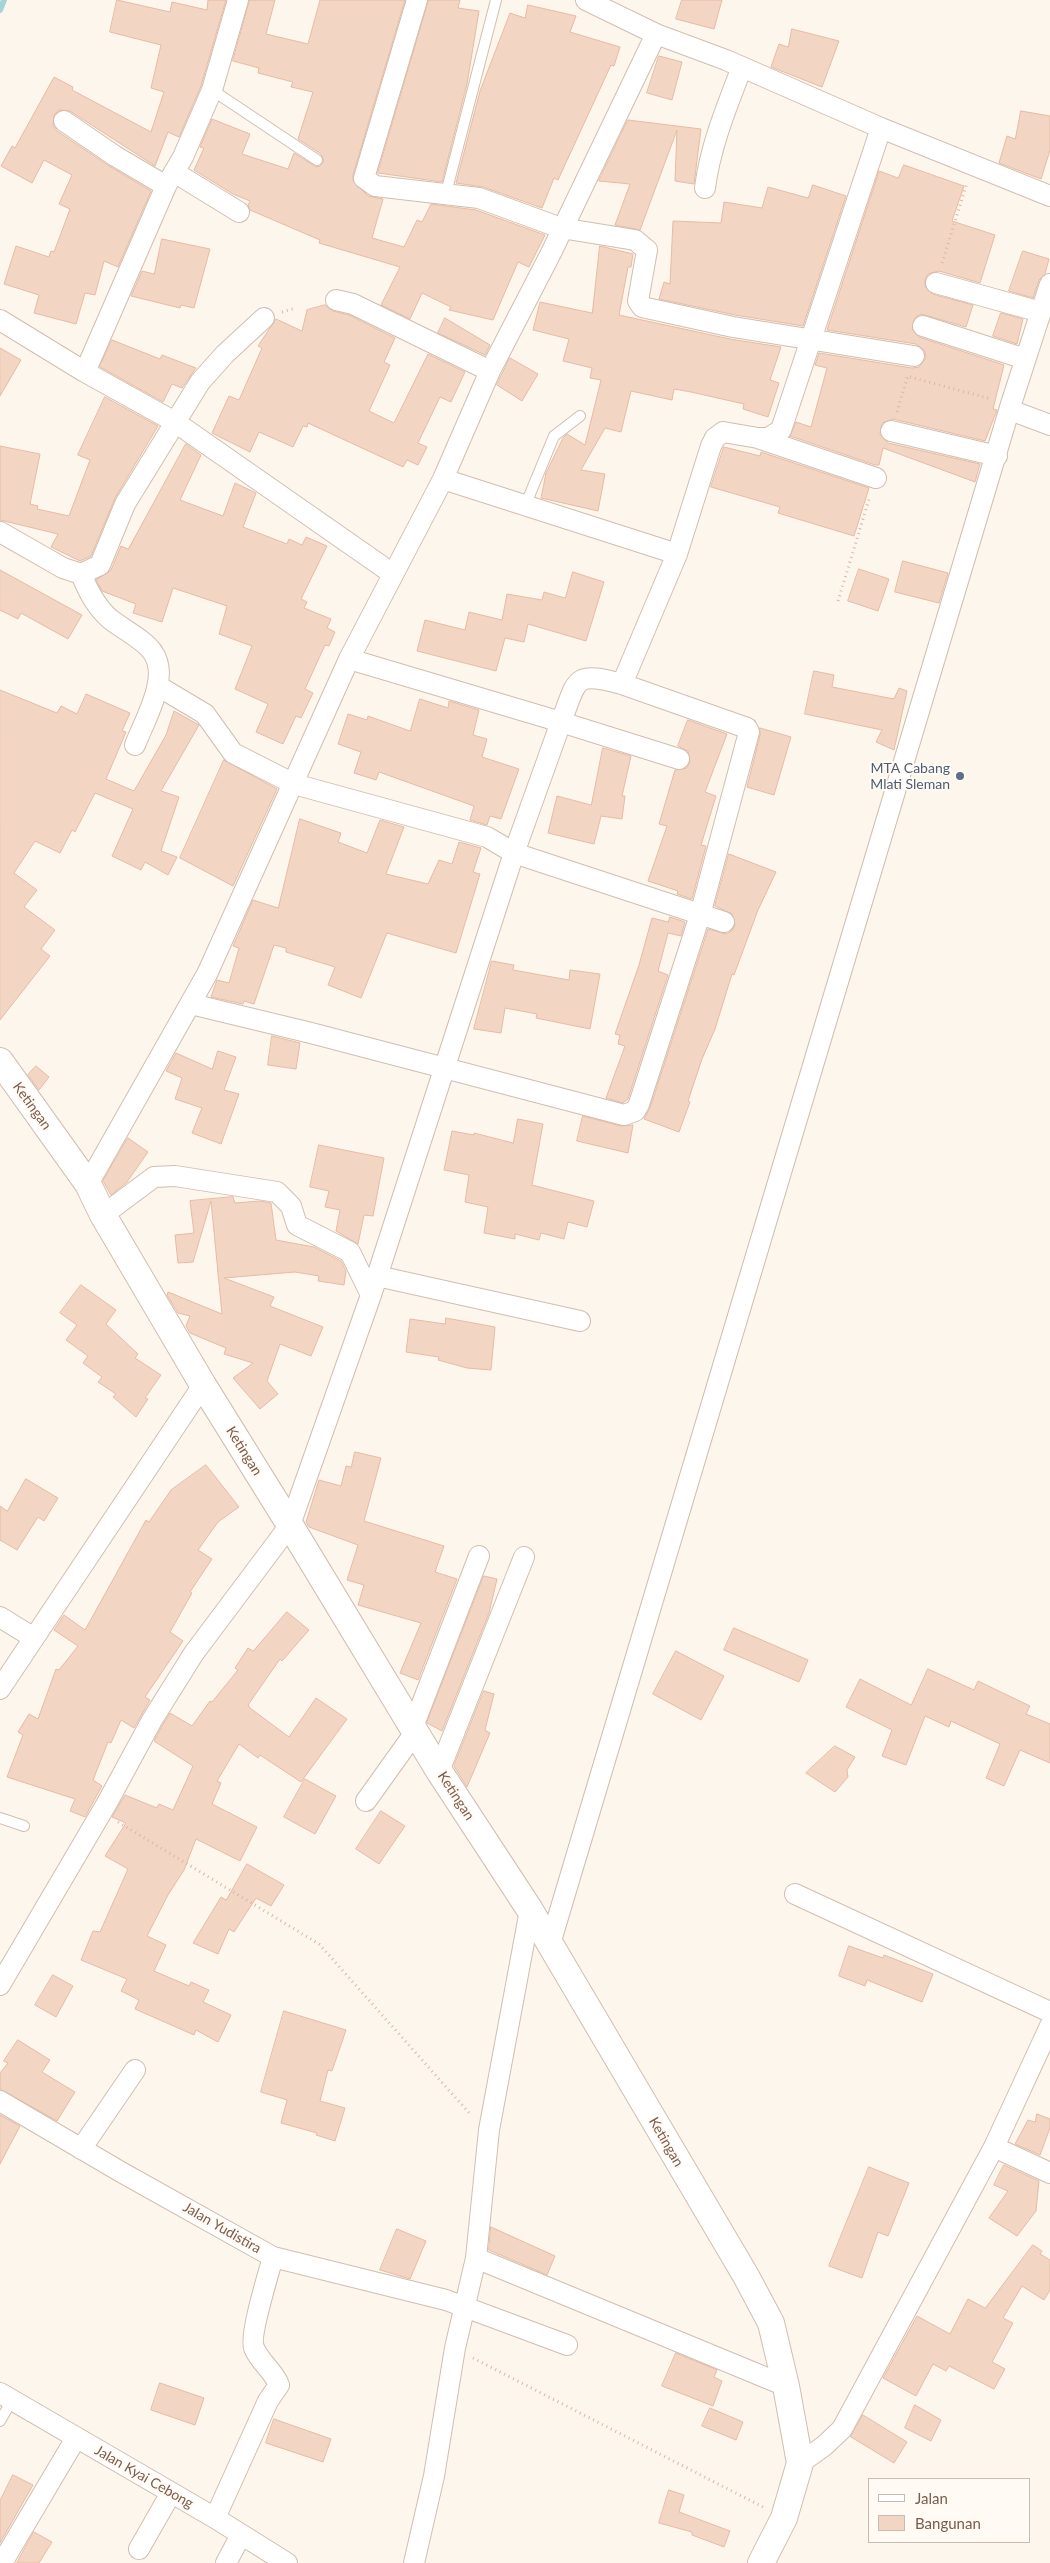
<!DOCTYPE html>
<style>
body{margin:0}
#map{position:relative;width:1050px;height:2563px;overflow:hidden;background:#fdf6ec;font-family:Lato,sans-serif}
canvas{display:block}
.legend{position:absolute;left:868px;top:2478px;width:162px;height:65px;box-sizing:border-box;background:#fffaf3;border:1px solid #cabbb1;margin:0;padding:6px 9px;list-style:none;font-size:15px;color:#7a5c4d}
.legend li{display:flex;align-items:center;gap:10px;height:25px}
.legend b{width:25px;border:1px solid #cabbb1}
</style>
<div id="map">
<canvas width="1050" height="2563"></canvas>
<ul class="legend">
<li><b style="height:6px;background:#fff"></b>Jalan</li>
<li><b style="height:14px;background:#f3d5c3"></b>Bangunan</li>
</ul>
</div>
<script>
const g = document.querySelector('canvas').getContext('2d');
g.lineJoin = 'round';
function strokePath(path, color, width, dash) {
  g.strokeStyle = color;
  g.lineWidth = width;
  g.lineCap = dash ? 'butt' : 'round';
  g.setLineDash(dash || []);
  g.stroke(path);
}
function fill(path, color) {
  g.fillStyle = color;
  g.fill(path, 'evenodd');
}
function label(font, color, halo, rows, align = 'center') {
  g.font = font + ' Lato,sans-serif';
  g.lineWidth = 4;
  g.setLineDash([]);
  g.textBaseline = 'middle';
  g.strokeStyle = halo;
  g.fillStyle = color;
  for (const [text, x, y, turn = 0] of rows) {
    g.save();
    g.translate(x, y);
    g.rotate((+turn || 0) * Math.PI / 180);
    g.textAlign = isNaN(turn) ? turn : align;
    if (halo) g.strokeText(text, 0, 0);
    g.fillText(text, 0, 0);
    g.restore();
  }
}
strokePath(new Path2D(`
 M0 10 4 0`), '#a5d3da', 6);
const building = new Path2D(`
 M117 0 170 12 172 2 207 10 208 0H226L201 86 179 137 168 132 155 166 70 111 59 110 54 115 53 126 57 131 109 166 151 191 118 267 104 261 95 295 85 293 76 324 34 313 39 295 4 284 16 246 49 257 51 251 54 252 70 209 59 204 72 175 44 160 32 183 1 166 12 146 15 148 54 77 73 87 72 90 151 132 164 92 151 88 161 45 110 32Z
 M250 0H275L266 34 308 44 320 0H405L353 175V181L368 196 383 199 372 238 404 247 417 220 422 222 431 204 476 210 545 235 529 267 518 262 493 320 449 310 451 307 422 293 410 319 381 305 400 267 319 243 320 240 250 210 248 205 250 201 233 194 194 170 204 148 200 147 212 119 250 134 242 154 288 169 294 153 316 167 320 166 324 161 321 154 298 139 313 92 291 87 293 82 258 73 259 68 233 61Z
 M429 0H460L458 8 479 11 467 84 442 182 378 173Z
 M682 0H722L714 29 676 19Z
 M528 5 576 16 570 32 620 47 614 66 611 65 558 180 554 178 542 208 483 187 456 183 480 91 510 13 525 18Z
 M792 29 839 41 822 87 771 67 779 44 788 47Z
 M659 56 682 62 672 100 647 93Z
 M1021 111 1050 116V150L1041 179 999 163 1007 136 1015 139Z
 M628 120 701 129 694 184 675 181 677 130 640 230 615 225 630 184 599 181Z
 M904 165 964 186 952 221 995 235 980 283 939 271 928 274 925 279V286L932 294 973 305 966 327 921 314 915 318 912 329 919 337 1004 365 993 409 997 410 985 441 893 419 882 423 880 434 888 443 980 464 975 482 883 448 879 465H875L790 436 796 422 811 427 827 368 815 365 819 353 912 368 919 367 926 358 925 351 916 344 827 330 879 171 898 178Z
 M813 185 846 196 803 326 735 315 659 299 664 282 670 284 673 221 721 223 724 202 762 208 768 187 808 198Z
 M162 239 210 249 194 308 181 305 180 308 131 296 142 271 154 274Z
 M600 246 633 254 631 267H628L619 315 730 339 781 347 770 380 779 383 768 417 743 409 744 404 691 392 674 389 672 400 631 391 621 432 605 428 581 470 605 474 598 511 541 498 546 473 563 438 567 434 585 445 601 380 590 378 592 368 563 361 569 339 533 330 540 302 592 313Z
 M1023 251 1049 259 1045 274 1039 280 1033 298 1009 291Z
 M325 305 333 311 349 315 395 338 384 362 390 365 369 411 394 423 428 354 465 372 451 402 440 397 418 443 427 447 418 465 407 460 403 467 308 423 307 427 303 426 293 447 259 432 250 452 212 433 229 396 239 400 262 348 258 346 276 319 302 331 307 310Z
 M1001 313 1023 319 1017 344 993 336Z
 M445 318 490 345 485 355 438 333Z
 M112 340 160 359 162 355 196 368 182 388 172 384 163 402 100 367Z
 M0 348 21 360 0 396Z
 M510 358 538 374 522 401 497 385Z
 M105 397 158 426 115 498 91 556 80 561 51 547 58 534 0 520V446L40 454 30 504 38 506 37 509 69 516 90 460 78 455Z
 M186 444 201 455 180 500 223 516 235 483 256 493 243 527 287 544 289 539 302 545 306 537 327 546 301 599 307 602 304 608 331 619 327 628 335 632 329 646 325 645 305 689 313 693 301 718 296 716 283 744 256 732 268 704 235 689 252 646 219 634 227 606 173 588 162 622 133 613 136 604 102 591 96 580 111 570 121 546 128 549Z
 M724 447 760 456 761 452 869 488 854 536 778 513 780 507 711 487Z
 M903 561 948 573 939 603 895 592Z
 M859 569 889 579 878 611 848 601Z
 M0 570 82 615 68 639 21 613 18 619 0 610Z
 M573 572 604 582 586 641 528 624 524 642 505 638 496 671 417 651 425 620 465 630 469 612 502 620 507 594 542 600 544 592 565 598Z
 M814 671 834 675 832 687 894 699 899 688 907 691 894 750 876 742 882 730 805 714Z
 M0 690 57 713 61 706 77 714 86 694 130 713 122 731 126 732 106 779 134 791 166 735 174 711 199 725 161 791 179 797 161 851 177 857 168 875 145 862 141 870 112 856 133 809 95 793 75 832 72 830 60 853 35 841 14 873 37 890 24 907 55 930 41 949 50 956 0 1020Z
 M420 699 448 708 449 701 479 710 473 735 487 739 482 757 519 769 501 819 490 816 487 825 470 820 474 806 379 772 376 780 354 773 361 752 338 744 348 714 367 720 368 716 410 731Z
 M688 720 727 734 705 792 716 796 701 845 706 846 692 899 677 894 678 891 648 881 667 826 659 824 675 770 687 768 690 762 688 751 678 746Z
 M760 728 791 737 774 795 747 787 760 735Z
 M603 748 631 756 622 796H625L622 819 601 816 594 844 548 833 557 796 591 805Z
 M224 760 277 789 233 886 180 858Z
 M300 819 341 833 338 842 367 853 380 820 404 827 386 874 428 884 439 860 452 864 459 842 481 848 473 872 480 874 456 953 387 933 361 998 328 985 335 967 286 952V948L274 945 254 1004 244 1001 243 1004 211 997 217 980 229 983 239 948 233 946 253 900 278 908Z
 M729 854 776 872 758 910 734 975 732 974 715 1029 702 1059 688 1101 690 1102 679 1132 644 1119 650 1108 708 929 726 934 732 931 735 925 732 914 715 906Z
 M670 917 685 922 681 936 668 933 658 971 668 975 628 1099 623 1103 606 1098 625 1046 618 1044 620 1035 615 1034 639 965 652 918 668 922Z
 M492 961 514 965 513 970 569 980 570 970 600 974 590 1029 536 1018 537 1014 505 1008 501 1033 474 1029Z
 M272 1036 300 1043 296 1069 268 1065Z
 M218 1051 236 1057 224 1090 239 1094 221 1144 192 1133 202 1108 175 1099 182 1078 166 1071 176 1053 212 1069Z
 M36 1066 49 1077 39 1090 28 1075Z
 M583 1116 621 1126 633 1125 628 1153 577 1141Z
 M518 1119 543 1124 532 1185 594 1201 587 1227 568 1222 564 1239 541 1233 539 1240 515 1234V1239L484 1233 488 1207 465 1202 469 1175 444 1170 452 1131 474 1135V1133L513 1143Z
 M128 1138 148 1152 127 1182 111 1195 103 1181Z
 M319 1145 384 1158 373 1216 364 1215 358 1244 336 1231 340 1210 325 1207 329 1191 310 1187Z
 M233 1197 235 1203 260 1201 271 1203 276 1240 314 1247 341 1261 346 1271 344 1285 318 1281 319 1276 295 1272 224 1278 274 1297 270 1306 323 1327 311 1356 280 1344 267 1381 278 1394 260 1409 233 1378 253 1363 224 1354 226 1348 190 1333 186 1326 190 1316 178 1313 167 1295 168 1292 222 1314 211 1201 193 1262 178 1263 175 1235 194 1233 190 1201Z
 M81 1285 116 1310 106 1324 138 1354 135 1358 161 1375 145 1398 148 1399 136 1417 113 1397 116 1394 98 1382 102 1377 83 1363 88 1356 66 1340 77 1325 60 1313Z
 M446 1318 495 1327 491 1370 467 1368 438 1360 439 1357 406 1352 410 1319 445 1324Z
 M355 1452 381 1458 364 1521 444 1546 435 1572 457 1579 418 1680 400 1673 421 1623 358 1605 364 1585 347 1580 358 1545 309 1527 306 1522 319 1480 341 1486 346 1466 351 1467Z
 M206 1465 239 1507 218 1522 198 1550 212 1559 190 1592 192 1593 170 1632 183 1641 145 1697 150 1700 134 1728 121 1720 111 1743 108 1742 93 1780 102 1786 85 1817 70 1811 75 1799 7 1777 23 1735 18 1732 29 1714 38 1719 56 1669 59 1670 78 1646 54 1630 64 1615 85 1630 146 1520 149 1522 171 1490Z
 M26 1479 58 1498 44 1521 38 1517 17 1550 0 1540V1506L7 1511Z
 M484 1576 497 1579 489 1613 442 1731 427 1723Z
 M287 1612 309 1630 282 1661 280 1659 248 1705 250 1708 289 1737 316 1698 347 1719 301 1782 260 1755 258 1758 239 1744 217 1781 221 1783 212 1804 257 1827 240 1861 196 1839 184 1870 168 1895 147 1936 166 1945 154 1971 189 1986 191 1982 209 1990 203 2002 231 2015 218 2042 196 2030 194 2035 135 2009 139 2000 121 1991 127 1979 81 1960 93 1931 100 1932 128 1869 105 1856 126 1823 112 1817 125 1795 157 1808 159 1804 173 1810 193 1766 154 1741 162 1726 170 1713 192 1726 210 1701 212 1702 238 1670 235 1668 248 1648 253 1651Z
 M734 1628 808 1660 799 1682 724 1650Z
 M676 1651 724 1676 701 1720 653 1694Z
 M928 1669 974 1690 978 1681 1030 1706 1026 1714 1050 1724V1763L1020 1750 1004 1786 986 1778 1000 1744 951 1721 949 1727 925 1716 906 1765 882 1756 892 1730 846 1707 860 1679 911 1705Z
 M484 1691 494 1694 485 1730 490 1733 467 1787 454 1766Z
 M835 1746 855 1757 847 1770 848 1777 835 1792 806 1773Z
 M305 1779 336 1796 315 1834 284 1817Z
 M381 1811 405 1826 379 1864 356 1849Z
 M247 1864 284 1885 271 1906 256 1898 234 1932 229 1929 218 1954 193 1943 221 1897 226 1900Z
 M849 1946 883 1958 884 1955 933 1974 922 2002 867 1980 865 1986 839 1976Z
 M53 1975 73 1986 56 2017 35 2005Z
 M284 2011 346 2030 332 2071 328 2070 320 2101 345 2108 335 2141 316 2135 317 2133 281 2123 287 2100 261 2092Z
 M18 2040 50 2060 42 2072 75 2092 57 2121 0 2089V2073L8 2063 4 2061Z
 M1037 2114 1050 2119V2128L1040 2155 1015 2144 1028 2120 1035 2122Z
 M0 2115 20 2126 0 2164Z
 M1004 2165 1039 2181 1036 2211 1017 2236 989 2218 1008 2191 994 2185Z
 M869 2167 909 2183 888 2236 878 2232 862 2278 829 2266Z
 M491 2227 555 2256 547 2275 489 2250Z
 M397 2229 426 2241 410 2279 380 2270Z
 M1033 2245 1042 2251 1040 2254 1050 2260V2290L1044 2300 1022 2286 1003 2318 1013 2323 992 2362 1005 2369 994 2389 949 2366 946 2371 933 2364 916 2396 883 2378 917 2316 950 2334 968 2299 985 2308Z
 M676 2353 717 2370 714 2377 722 2381 713 2406 662 2386Z
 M160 2383 204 2398 195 2425 151 2410Z
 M915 2405 941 2420 931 2441 905 2428Z
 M710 2408 743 2422 736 2440 702 2426Z
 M863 2415 907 2442 894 2463 851 2437Z
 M274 2419 331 2439 323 2462 266 2443Z
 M13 2475 33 2485 0 2543V2501Z
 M669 2490 684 2495 679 2512 730 2531 724 2547 692 2535V2532L659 2523Z
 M34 2532 52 2542 39 2563H17Z`);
fill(building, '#f3d5c3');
strokePath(building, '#e6bba3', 1);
const service = new Path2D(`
 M212 90 317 160
 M446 193 496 0
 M525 506 554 436 580 416
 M0 1818 24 1826
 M0 2421 12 2400`);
const minor = new Path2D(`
 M417 0 364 178 375 186 479 198 561 228 635 240 647 250 638 301 642 307 733 327 914 356
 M656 34 726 60 881 128 1050 196
 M64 121 115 156 166 186
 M174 172 239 212
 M705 188C710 147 727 106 742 67
 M936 283 1030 309
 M336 300 353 304 490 371
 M0 320 85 372 175 422 393 574
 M923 326 1016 356
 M85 372 166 186 183 157 212 90 238 0
 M1010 410 1050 425
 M891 431 997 456
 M758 438H768L781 430 881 128
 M443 479 677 554 622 684C573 671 578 678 561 722L679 759
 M0 532 63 568 81 574 100 565 125 504 200 382 225 354 264 318
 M677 554 711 446 715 438 723 432 758 438 876 478
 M81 574C88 591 96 607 110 619 137 640 167 647 157 688 153 707 142 727 135 745
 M349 659 561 722 514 853 724 922
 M191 1004 311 1033 624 1115 635 1111 639 1104 700 915 749 732 747 728 622 684
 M88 1184 207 974 349 659 443 479 490 371 551 253 656 34 586 0
 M103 1215 154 1177 175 1176 277 1192 291 1206 297 1225 350 1252 371 1295
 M377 1276 580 1321
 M0 1617 34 1638
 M0 1689 203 1385
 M413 1727 479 1556
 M439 1771 524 1557
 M366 1801 416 1731
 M795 1894 1050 2012
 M550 1944 1011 404 1050 284
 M0 1985 107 1803 152 1720 194 1653 290 1525 371 1295 514 853 487 837 294 784 233 753 205 714 158 686
 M0 2101 121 2172 273 2257 446 2300 567 2345
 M994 2147 1050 2173
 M81 2149 135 2070
 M476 2258 786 2386
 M0 2393 215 2518 287 2563
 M800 2463 824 2446 842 2429 994 2147 1050 2026
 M215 2518 268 2401 279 2385C273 2370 261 2364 254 2348 249 2336 269 2272 273 2257
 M139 2549 171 2493
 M2 2563 76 2438
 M226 2563 241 2535
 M414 2563 434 2476 455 2348 476 2258 489 2130 530 1910`);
const tertiary = new Path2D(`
 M0 1061 88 1184 103 1215 203 1385 290 1525 439 1771 530 1910 746 2276 771 2323 786 2386 800 2463 784 2518 761 2563`);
strokePath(service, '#d1beb0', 12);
strokePath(minor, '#d1beb0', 22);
strokePath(tertiary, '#d1beb0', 28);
strokePath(new Path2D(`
 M942 263 967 183
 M282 312 296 308
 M910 377 991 399
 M897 412 908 375
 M838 601 870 496
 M118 1822 319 1944 471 2115
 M473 2358 763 2507`), '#d9b8a5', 3, [1, 4]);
strokePath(service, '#fff', 10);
strokePath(minor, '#fff', 20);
strokePath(tertiary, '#fff', 26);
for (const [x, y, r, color] of [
 [960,776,5,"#5c6f8a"]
]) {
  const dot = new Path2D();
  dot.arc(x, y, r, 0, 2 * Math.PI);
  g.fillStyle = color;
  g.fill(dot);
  strokePath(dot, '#fffaf3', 2);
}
label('14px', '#4e5e75', '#fffaf3', [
 ["MTA Cabang",950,768],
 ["Mlati Sleman",950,784]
], 'right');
label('14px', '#7a5c4d', '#fffaf3', [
 ["Ketingan",32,1106,54],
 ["Ketingan",244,1451,58],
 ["Ketingan",456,1796,57],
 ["Ketingan",666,2142,60],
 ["Jalan Yudistira",222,2228,30],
 ["Jalan Kyai Cebong",144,2477,30]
]);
</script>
